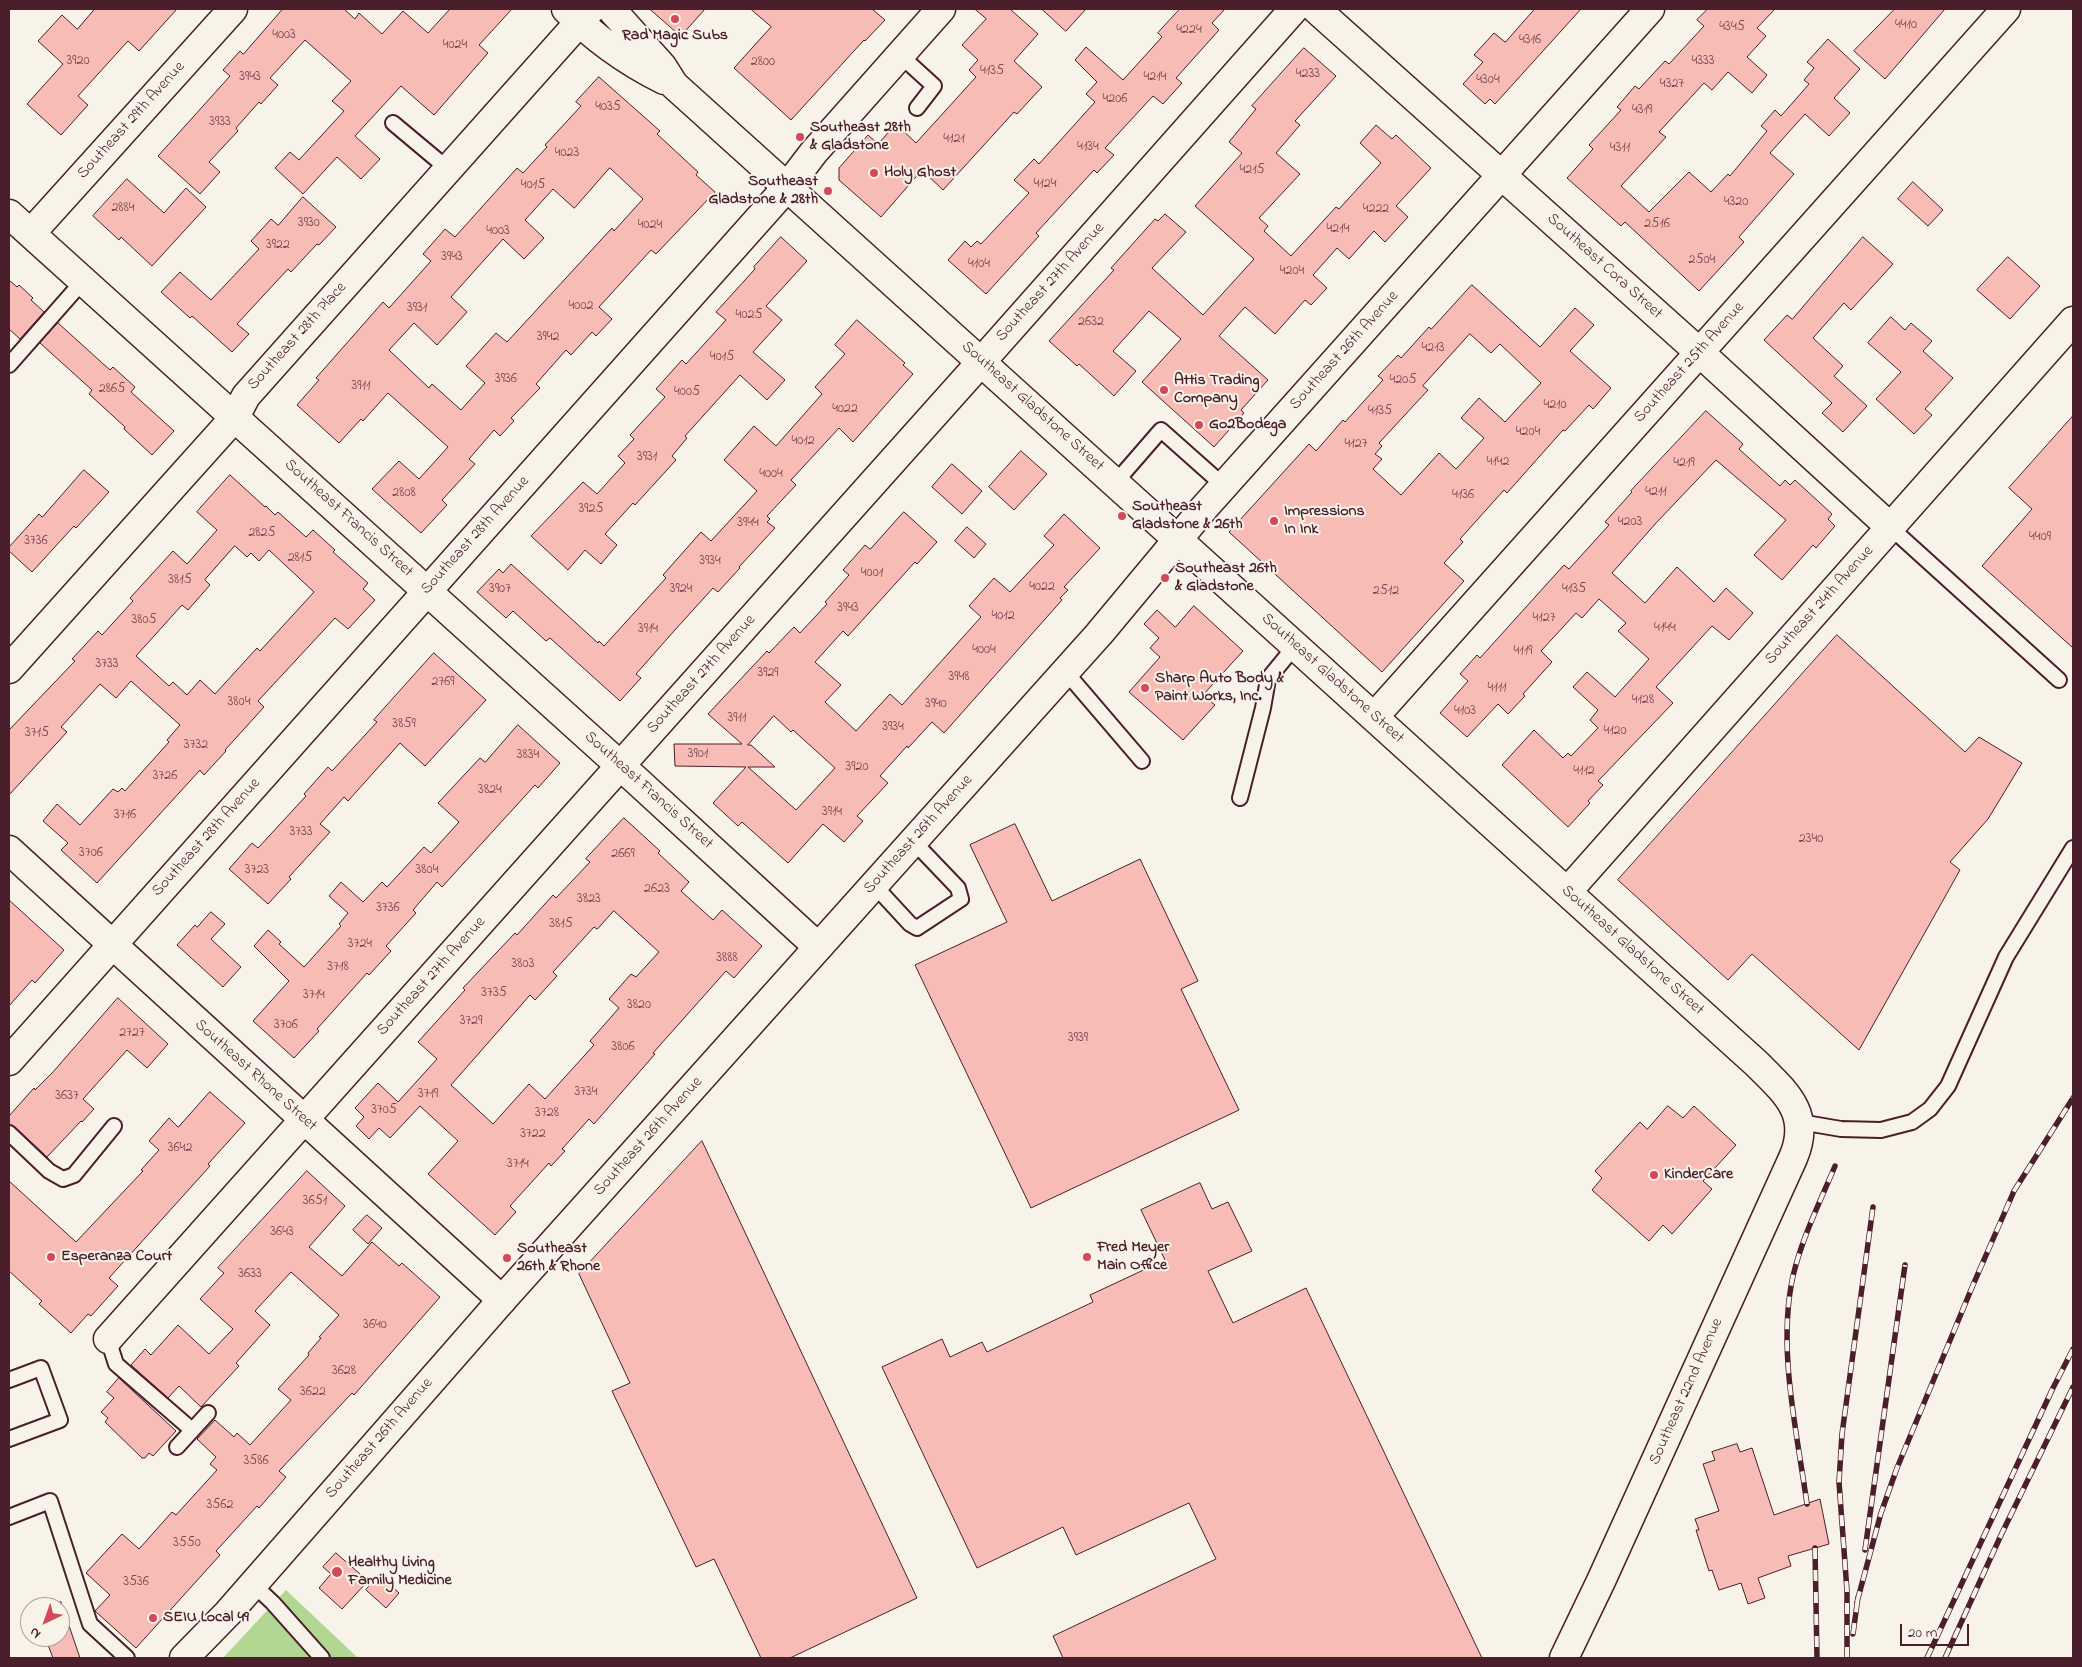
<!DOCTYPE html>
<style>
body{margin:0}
#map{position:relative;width:2082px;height:1667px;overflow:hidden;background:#f7f3e8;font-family:"Indie Flower",sans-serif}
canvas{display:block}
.frame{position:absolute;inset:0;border:10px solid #4a1f2b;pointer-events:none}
.north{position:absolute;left:20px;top:1597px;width:50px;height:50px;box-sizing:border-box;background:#f7f3e8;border:1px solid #b29e9c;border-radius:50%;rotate:222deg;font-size:14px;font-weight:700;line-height:20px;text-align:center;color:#4a1f2b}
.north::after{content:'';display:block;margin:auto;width:18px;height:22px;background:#d1495b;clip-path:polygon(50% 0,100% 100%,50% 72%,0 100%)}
.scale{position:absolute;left:1900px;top:1624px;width:69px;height:22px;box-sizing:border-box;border:2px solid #4a1f2b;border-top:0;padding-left:6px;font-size:15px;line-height:18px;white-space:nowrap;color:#4a1f2b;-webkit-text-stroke:4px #f7f3e8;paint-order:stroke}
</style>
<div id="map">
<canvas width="2082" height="1667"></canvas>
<div class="frame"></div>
<div class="north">N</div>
<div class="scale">20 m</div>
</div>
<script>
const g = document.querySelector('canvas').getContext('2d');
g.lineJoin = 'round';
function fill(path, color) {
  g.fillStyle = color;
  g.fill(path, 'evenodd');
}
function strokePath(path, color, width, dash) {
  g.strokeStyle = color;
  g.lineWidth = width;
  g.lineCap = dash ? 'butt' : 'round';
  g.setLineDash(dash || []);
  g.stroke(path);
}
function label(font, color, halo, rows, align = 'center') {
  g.font = font + ' "Indie Flower",sans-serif';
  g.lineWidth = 4;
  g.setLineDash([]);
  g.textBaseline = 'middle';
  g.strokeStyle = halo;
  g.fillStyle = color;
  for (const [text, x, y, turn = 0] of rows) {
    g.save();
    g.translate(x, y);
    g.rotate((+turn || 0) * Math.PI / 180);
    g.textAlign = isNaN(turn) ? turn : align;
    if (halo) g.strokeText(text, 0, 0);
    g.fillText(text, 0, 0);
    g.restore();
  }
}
fill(new Path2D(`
 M286 1590 358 1658H223Z`), '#b2d793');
const building = new Path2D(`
 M95 9H177L139 51 128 41 78 96 88 105 61 135 27 104 63 64 38 41 62 15 77 29Z
 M283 9H344L355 19 359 13 382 34 403 11 428 33 450 9H512L479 45 488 53 434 115 401 86 355 136 380 159 361 179 337 157 303 194 275 168 290 152 299 160 344 111 332 101 351 81 305 40 270 78 278 85 261 104 259 102 236 128 238 131 209 162 220 172 200 194 158 156 230 76 223 70 240 51 243 54Z
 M650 9H705L681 36Z
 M751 9H872L885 20 865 41 864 40 791 120 734 68 771 27Z
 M975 9H1010L1038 34 1014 61 1042 87 1017 114 1014 112 943 190 922 170 881 217 839 180V168L868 135 878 144 896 124 916 143 976 77 969 70 978 60 962 45 986 19Z
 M1042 9H1086L1066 31Z
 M1180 9H1225L1212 23 1219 30 1176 78 1182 83 1163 104 1153 96 1105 148 1114 155 1097 173 1094 170 1036 233 1039 236 986 294 948 260 965 241 971 247 977 241 981 244 1029 193 1014 180 1034 159 1039 164 1095 102 1086 94 1097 82 1075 60 1086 47 1123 80 1162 37 1158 33Z
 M1535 9H1581L1495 104 1490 99 1485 104 1463 84 1483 62 1474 55 1494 33 1505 42Z
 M1708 9H1775L1757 28 1766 36 1747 57 1767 75 1752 93 1728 72 1712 90 1704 83 1659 132 1666 137 1621 186 1649 212 1689 172 1711 192 1728 174 1730 176 1767 131 1761 126 1775 110 1781 116 1809 84 1804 80 1814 68 1807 62 1828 39 1860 69 1834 98 1850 113 1829 136 1805 114 1770 153 1794 174 1739 237 1744 242 1699 291 1625 222 1621 226 1567 178 1593 149 1589 145 1621 110 1617 107 1635 86 1639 89 1665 61 1669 64 1704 26 1697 20Z
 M1895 9H1945L1885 79 1854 51Z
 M1304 48 1336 76 1295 121 1300 125 1276 153 1300 174 1259 218 1268 226 1264 231 1291 256 1336 207 1339 209 1381 163 1360 143 1376 125 1392 139 1396 135 1431 168 1396 206 1408 217 1385 242 1374 231 1349 259 1337 248 1313 275 1327 288 1311 305 1305 300 1275 334 1245 307 1219 336 1268 380 1241 410 1244 413 1214 447 1142 382 1181 339 1149 311 1113 351 1136 371 1114 396 1079 364 1077 366 1049 341 1114 270 1111 268 1155 219 1158 221 1165 214 1186 232 1152 268 1203 315 1254 259 1195 206 1242 153 1229 142 1256 109 1252 106Z
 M599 77 660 131 657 134 698 172 696 175 715 192 656 254 651 250 599 307 612 319 596 336 592 332 571 355 566 350 536 384 540 388 511 418 514 421 500 436 494 430 469 459 475 464 442 500 447 505 421 533 372 489 399 461 419 479 448 447 388 393 363 421 361 419 339 443 297 405 319 380 316 378 383 302 389 308 431 261 423 254 445 229 455 237 517 168 523 173 547 147 545 145 581 106 576 102ZM610 168 643 199 614 231 612 228 507 342 496 333 466 366 485 383 461 410 432 384 429 388 389 350 414 323 437 345 467 312 451 297 503 239 524 259 544 238 525 220 553 189 574 208Z
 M127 179 164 213 186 188 206 207 152 266 121 237 119 240 93 216Z
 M1913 182 1943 210 1928 226 1898 199Z
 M303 197 336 227 319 245 317 244 291 272 288 269 237 324 249 334 232 352 192 316 190 318 161 292 180 272 211 300 259 249 251 241 271 219 278 225Z
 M781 237 807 261 766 306 782 320 753 352 785 380 767 400 740 375 685 436 687 438 672 456 676 460 635 505 633 503 605 534 617 545 601 564 585 550 568 570 531 536 583 482 597 494 625 463 618 456 634 439 630 435 665 397 656 389 682 360 686 364 726 320 716 312 755 269 754 267Z
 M1863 237 1893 264 1851 310 1844 303 1813 338 1843 366 1834 376 1867 406 1843 432 1822 413 1832 403 1764 340 1787 315 1792 319Z
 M2008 257 2040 286 2010 319 1977 290Z
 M9 280 17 287 19 285 33 298 31 300 44 312 20 339 9 329Z
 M1472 285 1540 347 1575 308 1594 325 1570 351 1611 388 1593 409 1589 405 1565 431 1563 430 1507 493 1504 490 1460 539 1463 542 1444 563 1464 581 1382 672 1229 532 1309 444 1316 451 1343 420 1345 422 1383 380 1378 376 1398 355 1401 358 1429 327 1431 329ZM1470 334 1491 353 1500 344 1541 383 1505 422 1479 398 1461 418 1484 438 1456 469 1439 453 1401 495 1373 469 1382 459 1375 454 1382 446 1379 443 1428 390 1423 386Z
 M1891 317 1905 330 1911 323 1932 341 1923 351 1953 378 1925 409 1932 415 1914 434 1876 399 1901 372 1868 343Z
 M857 320 905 363 903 365 913 374 853 442 839 428 791 480 796 485 767 516 770 519 767 522 775 528 739 567 740 568 718 592 713 588 674 631 636 674 641 678 620 701 550 638 546 641 513 611 506 618 477 592 499 569 503 573 511 564 598 643 599 641 604 646 666 578 663 575 701 532 711 541 757 491 724 460 754 426 776 446 822 394 815 387 845 354 835 345Z
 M58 323 110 370 113 367 135 387 131 392 174 431 152 455 124 429 125 427 89 394 92 390 40 343Z
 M1706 411 1743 444 1739 449 1780 486 1785 480 1790 485 1795 480 1832 514 1828 519 1835 526 1816 548 1813 545 1782 580 1754 555 1786 520 1716 460 1656 523 1612 573 1645 603 1677 567 1714 602 1726 588 1753 613 1729 640 1712 626 1656 687 1673 703 1598 781 1603 785 1588 801 1590 803 1568 827 1502 765 1534 730 1563 758 1568 753 1571 756 1598 728 1590 720 1598 710 1573 687 1587 672 1615 697 1649 659 1618 631 1626 623 1599 599 1582 618 1576 613 1541 651 1552 662 1523 694 1525 696 1508 714 1498 704 1467 737 1440 713 1468 681 1460 674 1477 655 1480 658 1564 565 1569 569 1609 525 1605 522 1632 492 1631 491Z
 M2073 416V648L1982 566 2032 509 2009 488Z
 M1021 451 1047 474 1014 510 989 487Z
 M952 464 982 491 962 514 932 487Z
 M84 470 109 492 76 528 74 526 32 572 9 551V547L39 514 42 517Z
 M230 475 265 507 266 506 275 515 278 512 306 537 313 530 335 550 333 552 368 583 363 589 375 600 348 629 335 618 258 701 264 707 225 750 226 751 204 775 200 770 97 883 61 850 68 843 43 821 57 804 80 825 113 789 118 792 122 788 125 791 169 742 167 740 180 725 131 681 116 698 100 684 61 727 67 732 9 795V730L75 661 72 659 98 631 102 635 133 601 130 598 173 551 187 564 217 530 197 512ZM235 546 247 557 251 553 259 561 269 550 314 592 260 651 257 648 215 694 200 680 187 695 173 682 169 686 136 656 182 605 188 610 210 585 205 580Z
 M904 512 937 542 917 564 915 562 848 636 843 631 815 662 841 685 825 702 856 731 890 694 902 705 981 617 969 606 994 578 1010 592 1054 545 1044 536 1064 514 1100 548 1064 587 1068 590 1060 598 1062 600 944 733 932 722 908 748 907 746 880 776 888 783 857 816 863 821 844 842 823 824 788 863 742 822 738 826 713 803 746 767 675 766 674 744H742L708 714 767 651 769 653 794 627 800 633 827 604 825 602 849 575 843 570 865 545 870 549ZM774 716 791 732 793 730 835 768 796 810 748 767H775L751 745H748Z
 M967 527 986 544 974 558 955 541Z
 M1194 606 1243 651 1203 695 1215 705 1183 740 1129 692 1160 657 1150 648 1159 638 1144 624 1157 610 1175 627Z
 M1837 635 1965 752 1979 737 2022 763 1988 819 1950 862 1960 870 1859 1050 1752 954 1728 980 1618 880Z
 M434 653 486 700 425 766 400 743 348 801 344 797 320 824 330 832 289 877 291 879 268 904 229 869 252 843 258 848 306 796 304 794 328 767 332 771 377 722 374 720Z
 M518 725 560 763 538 788 535 785 442 887 437 882 413 910 416 913 386 946 391 951 369 975 367 973 317 1029 319 1031 294 1058 253 1021 289 981 254 946 268 930 281 942 279 944 304 967 341 926 339 924 348 913 329 896 341 882 363 902 382 882 387 887 424 847 431 853 459 822 438 803 480 758 485 762Z
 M624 818 660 851 658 853 689 882 681 891 713 920 722 910 762 946 734 978 726 971 653 1053 655 1054 594 1124 589 1119 562 1149 565 1151 551 1166 549 1163 510 1206 516 1212 495 1235 428 1174 458 1141 420 1106 390 1138 379 1128 369 1139 356 1126 364 1117 355 1108 378 1083 398 1102 437 1059 418 1042 465 990 463 988 515 933 517 935 553 895 556 898 590 862 586 859ZM614 911 659 952 636 977 631 974 609 999 619 1008 590 1041 594 1045 545 1099 529 1084 493 1124 451 1085 530 995 535 1000 557 976 553 972 594 927 597 929Z
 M1015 824 1052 901 1140 859 1198 981 1181 989 1239 1110 1031 1208 915 965 1007 922 970 845Z
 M9 900 64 950 35 983 32 980 9 1006Z
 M211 912 225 924 211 939 241 967 223 987 177 945 195 925 197 927Z
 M118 998 168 1044 147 1068 127 1050 83 1099 94 1109 82 1122 81 1121 47 1157 15 1127 9 1124V1116L34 1088 35 1090 53 1072Z
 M210 1092 245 1123 208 1164 210 1166 109 1278 118 1286 91 1316 88 1314 71 1333 39 1304 42 1301 9 1271V1181L76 1242 143 1171 141 1170 159 1150 149 1141 169 1118 178 1127Z
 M1668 1106 1683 1118 1694 1106 1736 1145 1703 1181 1712 1189 1672 1234 1663 1225 1649 1241 1592 1190 1602 1178 1595 1171 1640 1122 1647 1129Z
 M702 1141 917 1598 790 1658H761L714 1559 696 1567 612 1391 630 1383 579 1274Z
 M307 1171 345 1206 309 1247 342 1276 372 1242 399 1266 402 1263 440 1297 354 1395 352 1393 279 1471 286 1477 259 1508 257 1506 216 1551 220 1555 136 1648 95 1611 110 1595 86 1573 122 1534 139 1549 172 1512 176 1515 217 1470 210 1464 216 1457 197 1439 215 1420 234 1437 237 1433 250 1445 291 1400 278 1389 309 1355 308 1353 321 1338 319 1337 339 1315 291 1272 255 1311 270 1325 236 1363 239 1366 201 1407 179 1386 168 1398 131 1365 145 1349 151 1355 178 1325 209 1354 233 1329 200 1299 224 1273 218 1268Z
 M1200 1183 1212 1209 1228 1202 1252 1251 1208 1271 1233 1323 1306 1288 1482 1658H1063L1053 1636 1216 1559 1189 1503 1076 1555 1063 1527 977 1568 882 1367 942 1339 950 1357 982 1342 987 1352 1093 1302 1090 1295 1165 1260 1141 1210Z
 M367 1215 382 1228 368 1244 353 1230Z
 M119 1378 176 1431 153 1456 149 1453 145 1458H142L105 1422 108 1418 101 1412 114 1398 107 1392Z
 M1737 1444 1740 1452 1752 1448 1774 1515 1820 1499 1829 1544 1788 1556 1791 1566 1758 1578 1765 1598 1748 1604 1741 1583 1719 1590 1712 1570 1709 1571 1696 1530H1699L1695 1519 1719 1511 1703 1464 1715 1460 1712 1452Z
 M336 1553 368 1581 342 1609 319 1588 331 1574 323 1567Z
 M379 1575 399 1593 386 1608 366 1590Z
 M61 1602 80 1658H53L45 1637H60V1607H48Z`);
fill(building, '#f8bcb7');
strokePath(building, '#4a1f2b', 1);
const service = new Path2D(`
 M900 55 934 86 917 108
 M393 123 448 169
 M9 365 83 281
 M1115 483 1161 430 1224 486
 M1890 527 2059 680
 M1065 671 1142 761
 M1240 798 1263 708 1268 679 1295 646
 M874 885 910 924 917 928 961 899 958 888 913 841
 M1800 1122 1841 1129 1881 1130 1912 1122 1930 1109 1948 1086 2006 957 2073 848
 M9 1133 49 1171 63 1179 74 1175 114 1126
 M108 1339 116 1364 192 1430
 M9 1380 41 1368 60 1420 9 1439
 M177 1447 208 1413
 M9 1517 50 1501 90 1624 127 1658
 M253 1584 273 1603 322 1658`);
const minor = new Path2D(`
 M1316 9 1699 352 1890 527
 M9 214 635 779 818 947
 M31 233 233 9
 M1177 539 1757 1064C1786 1093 1812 1114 1793 1158L1601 1581 1564 1658
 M9 669 235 417 246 396 591 9
 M1374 717 2006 9
 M9 850 502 1300
 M1567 892 2073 321
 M9 1061 788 186 814 152 941 9
 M108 1339 981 362 1294 9`);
const tertiary = new Path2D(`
 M566 9C593 37 628 62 664 80
 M611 9 662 66 674 85 1177 539
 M184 1658 228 1613 502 1300 1099 634 1204 508 1650 9`);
strokePath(service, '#4a1f2b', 18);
strokePath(minor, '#4a1f2b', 31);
strokePath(tertiary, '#4a1f2b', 31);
strokePath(service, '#f7f3e8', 14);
strokePath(minor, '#f7f3e8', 28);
strokePath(tertiary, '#f7f3e8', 28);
const rail = new Path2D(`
 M1807 1504C1797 1432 1777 1348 1793 1276 1802 1238 1820 1202 1835 1166
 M1815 1548 1817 1658
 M1865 1550 1905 1265
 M1857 1602 1881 1513 1897 1468 1973 1285 2014 1191 2073 1098
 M1853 1634 1858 1597
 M1847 1658V1591L1839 1482 1842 1434 1873 1207
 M1927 1658 2053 1388 2073 1349
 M1945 1658 2002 1533 2073 1387`);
strokePath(rail, '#4a1f2b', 5.5);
strokePath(rail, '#f7f3e8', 4, [11]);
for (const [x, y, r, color] of [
 [675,19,5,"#d1495b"],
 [800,137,5,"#d1495b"],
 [874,173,5,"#d1495b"],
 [828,191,5,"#d1495b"],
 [1164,390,5,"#d1495b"],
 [1199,425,5,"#d1495b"],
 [1122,516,5,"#d1495b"],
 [1274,521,5,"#d1495b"],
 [1165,578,5,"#d1495b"],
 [1145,688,5,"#d1495b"],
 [1654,1175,5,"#d1495b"],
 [51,1257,5,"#d1495b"],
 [1087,1257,5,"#d1495b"],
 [507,1258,5,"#d1495b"],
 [337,1572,6,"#d1495b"],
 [153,1618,5,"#d1495b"]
]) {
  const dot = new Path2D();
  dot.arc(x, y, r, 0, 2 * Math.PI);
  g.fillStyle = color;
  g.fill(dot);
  strokePath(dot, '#f7f3e8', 2);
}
label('14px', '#76464e', null, [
 ["4410",1906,26],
 ["4345",1732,28],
 ["4224",1189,31],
 ["4003",284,36],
 ["4316",1530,41],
 ["4024",455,46],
 ["3920",78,62],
 ["4333",1703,62],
 ["2800",763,63],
 ["4135",992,72],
 ["4233",1308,75],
 ["3943",250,78],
 ["4214",1155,78],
 ["4304",1488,81],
 ["4327",1672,85],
 ["4206",1115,100],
 ["4035",608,108],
 ["4319",1642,111],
 ["3933",220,123],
 ["4121",954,140],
 ["4134",1088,148],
 ["4311",1620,149],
 ["4023",567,154],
 ["4215",1252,171],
 ["4124",1045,185],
 ["4015",533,186],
 ["4320",1736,203],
 ["2884",123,209],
 ["4222",1376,210],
 ["3930",309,224],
 ["2516",1657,225],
 ["4024",650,226],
 ["4214",1338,230],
 ["4003",498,232],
 ["3922",278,246],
 ["3943",452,258],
 ["2504",1702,261],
 ["4104",979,265],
 ["4204",1292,272],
 ["4002",581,307],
 ["3931",417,309],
 ["4025",749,316],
 ["2632",1091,323],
 ["3942",548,338],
 ["4213",1433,349],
 ["4015",722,358],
 ["3936",506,380],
 ["4205",1403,381],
 ["3911",361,387],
 ["2865",112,390],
 ["4005",687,393],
 ["4210",1555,406],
 ["4022",845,410],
 ["4135",1380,412],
 ["4204",1528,433],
 ["4012",803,442],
 ["4127",1356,445],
 ["3931",647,458],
 ["4142",1498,463],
 ["4219",1684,464],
 ["4004",771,475],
 ["4211",1656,493],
 ["2808",404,494],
 ["4136",1463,496],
 ["3925",591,510],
 ["4203",1630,523],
 ["3944",748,524],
 ["2825",262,534],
 ["4409",2040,538],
 ["3736",36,542],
 ["2815",300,559],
 ["3934",710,562],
 ["4001",872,574],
 ["3815",180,581],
 ["4022",1042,588],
 ["3907",500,590],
 ["3924",681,590],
 ["4135",1574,590],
 ["2512",1386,592],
 ["3943",848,609],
 ["4012",1003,617],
 ["4127",1544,619],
 ["3805",144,621],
 ["4144",1665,629],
 ["3914",648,630],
 ["4004",984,651],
 ["4119",1523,652],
 ["3733",107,665],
 ["3929",768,674],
 ["3948",959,678],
 ["2769",443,683],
 ["4111",1497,689],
 ["4128",1643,701],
 ["3804",239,703],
 ["3940",936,705],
 ["4103",1465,712],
 ["3911",737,719],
 ["3859",404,725],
 ["3934",893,728],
 ["4120",1615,732],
 ["3715",37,734],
 ["3732",196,746],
 ["3901",698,755],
 ["3834",528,756],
 ["3920",857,768],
 ["4112",1584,772],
 ["3726",165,777],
 ["3824",490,791],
 ["3914",832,813],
 ["3716",125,816],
 ["3733",301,833],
 ["2340",1811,840],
 ["3706",91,854],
 ["2669",623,855],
 ["3723",257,871],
 ["3804",427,871],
 ["2623",657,890],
 ["3823",589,900],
 ["3736",388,909],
 ["3815",561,925],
 ["3724",360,945],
 ["3888",727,959],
 ["3803",523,965],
 ["3718",338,968],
 ["3735",494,994],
 ["3714",314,996],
 ["3820",639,1006],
 ["3729",471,1022],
 ["3706",286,1026],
 ["2727",132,1034],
 ["3939",1078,1039],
 ["3806",623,1048],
 ["3734",586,1093],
 ["3719",428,1095],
 ["3637",67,1097],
 ["3705",384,1111],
 ["3728",547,1114],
 ["3722",533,1135],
 ["3642",180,1149],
 ["3714",518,1165],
 ["3651",315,1202],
 ["3643",282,1233],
 ["3633",250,1275],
 ["3640",375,1326],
 ["3628",344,1372],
 ["3622",313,1393],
 ["3586",256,1462],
 ["3562",220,1506],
 ["3550",187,1544],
 ["3536",136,1583]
]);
label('bold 16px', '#4a1f2b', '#f7f3e8', [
 ["Rad Magic Subs",675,36,"center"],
 ["Southeast 28th",810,128],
 ["& Gladstone",810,146],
 ["Holy Ghost",884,173],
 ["Southeast",818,182,"right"],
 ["Gladstone & 28th",818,200,"right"],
 ["Attis Trading",1174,381],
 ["Company",1174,399],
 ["Go2Bodega",1209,425],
 ["Southeast",1132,507],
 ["Gladstone & 26th",1132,525],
 ["Impressions",1284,512],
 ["In Ink",1284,530],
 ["Southeast 26th",1175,569],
 ["& Gladstone",1175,587],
 ["Sharp Auto Body &",1155,679],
 ["Paint Works, Inc.",1155,697],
 ["KinderCare",1664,1175],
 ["Fred Meyer",1097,1248],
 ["Main Office",1097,1266],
 ["Southeast",517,1249],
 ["26th & Rhone",517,1267],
 ["Esperanza Court",61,1257],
 ["Healthy Living",348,1563],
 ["Family Medicine",348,1581],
 ["SEIU Local 49",163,1618]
], 'left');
label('16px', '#4a1f2b', '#f7f3e8', [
 ["Southeast 29th Avenue",132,121,-48],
 ["Southeast Cora Street",1604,267,42],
 ["Southeast 27th Avenue",1051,283,-48],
 ["Southeast 28th Place",298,337,-48],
 ["Southeast 26th Avenue",1345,351,-48],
 ["Southeast 25th Avenue",1690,363,-48],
 ["Southeast Gladstone Street",1032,407,42],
 ["Southeast Francis Street",348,519,42],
 ["Southeast 28th Avenue",476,536,-48],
 ["Southeast 24th Avenue",1820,606,-48],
 ["Southeast 27th Avenue",702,675,-48],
 ["Southeast Gladstone Street",1332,679,42],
 ["Southeast Francis Street",648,791,42],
 ["Southeast 26th Avenue",919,835,-48],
 ["Southeast 28th Avenue",207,838,-48],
 ["Southeast Gladstone Street",1632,951,42],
 ["Southeast 27th Avenue",432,977,-48],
 ["Southeast Rhone Street",255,1076,42],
 ["Southeast 26th Avenue",649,1137,-48],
 ["Southeast 22nd Avenue",1687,1392,-66],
 ["Southeast 26th Avenue",380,1439,-49]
]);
</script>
